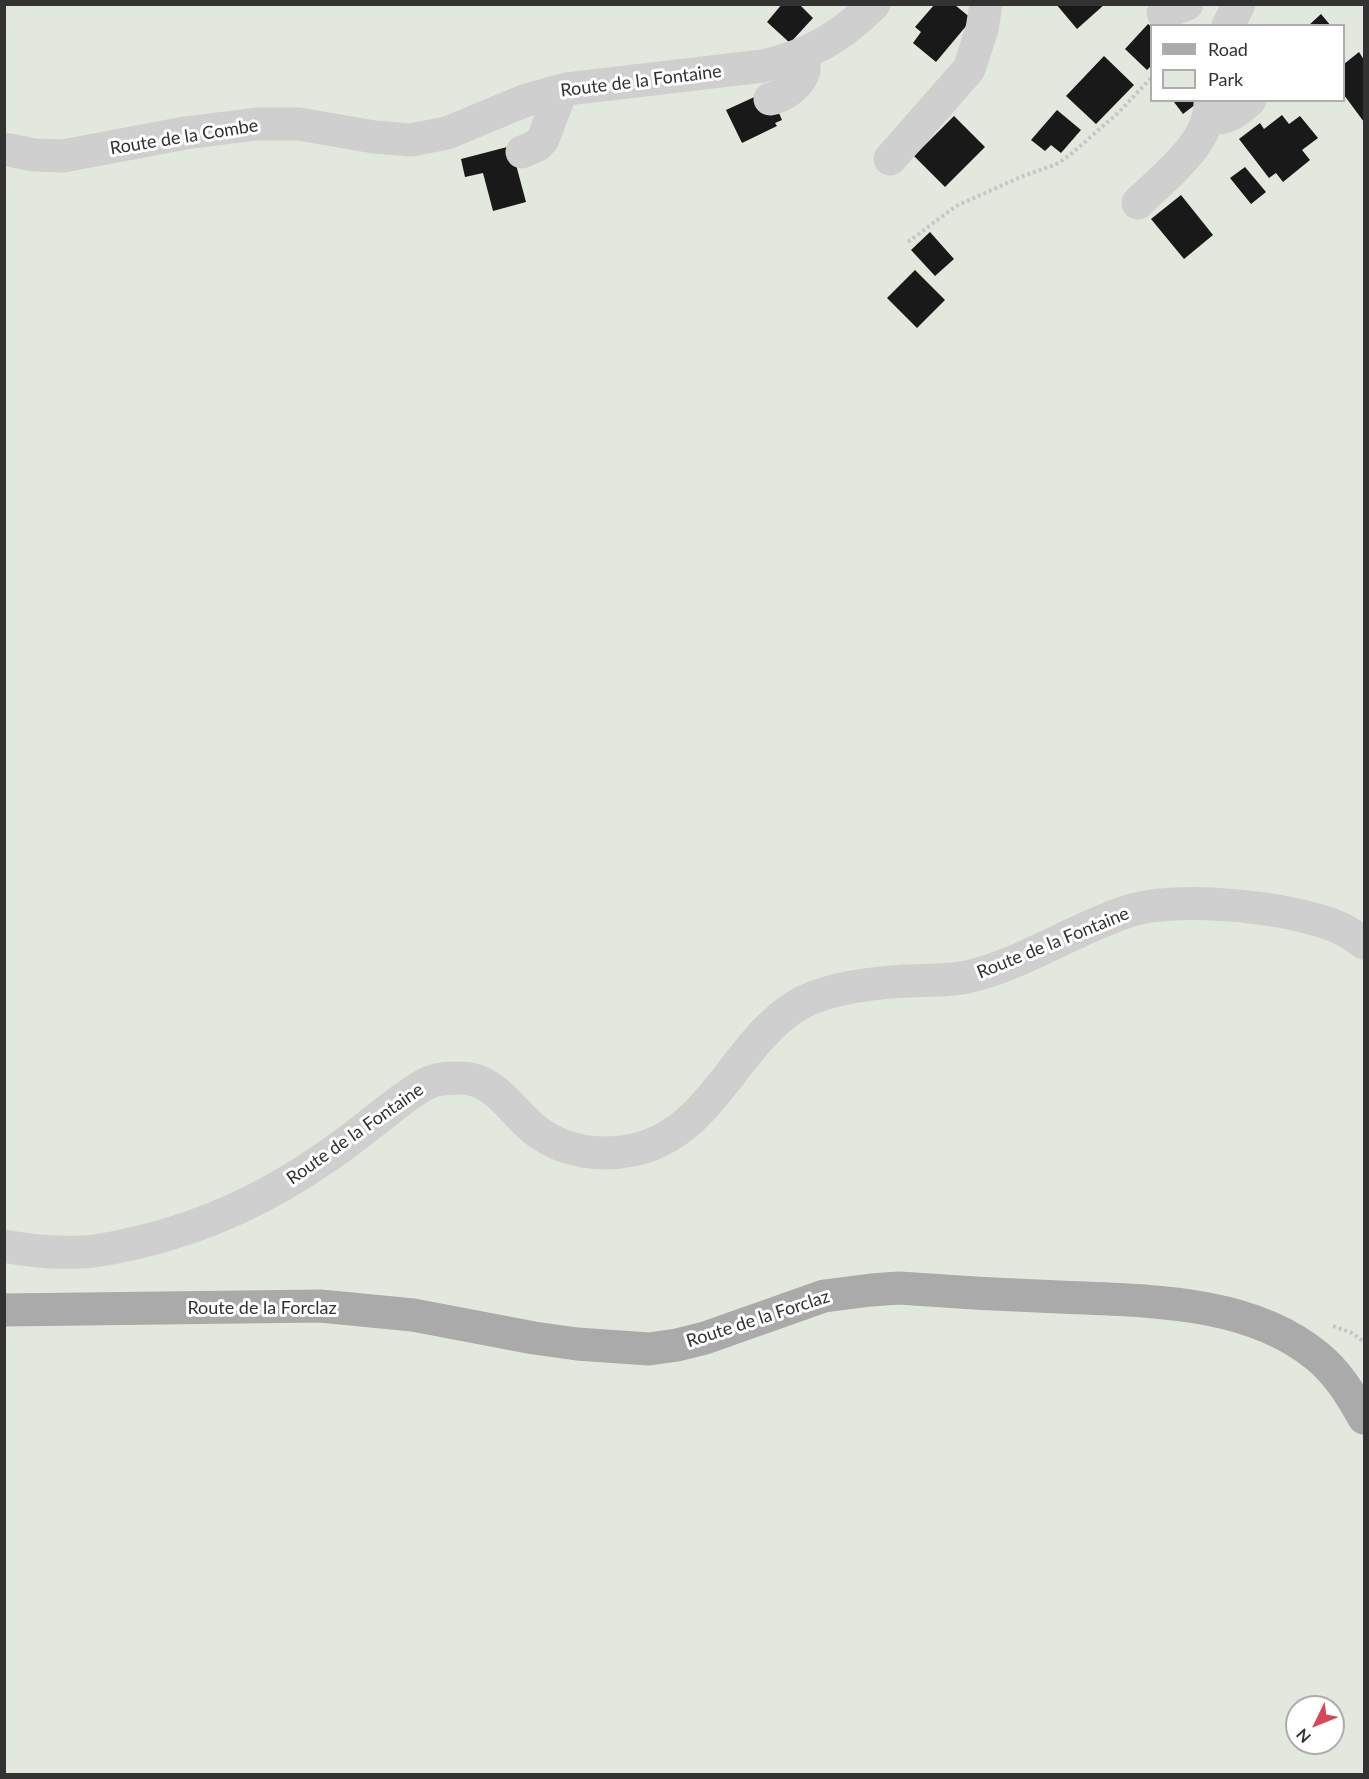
<!DOCTYPE html>
<style>
body{margin:0}
#map{position:relative;width:1369px;height:1779px;overflow:hidden;background:#fff;font-family:Lato,sans-serif}
canvas{display:block}
.frame{position:absolute;inset:0;border:6px solid #323232;pointer-events:none}
.legend{position:absolute;left:1150px;top:24px;width:195px;height:78px;box-sizing:border-box;background:#fff;border:2px solid #adadad;margin:0;padding:8px 10px;list-style:none;font-size:18px;color:#323232}
.legend li{display:flex;align-items:center;gap:12px;height:30px}
.legend b{width:30px;border:2px solid #adadad}
.north{position:absolute;left:1285px;top:1695px;width:60px;height:60px;box-sizing:border-box;background:#fff;border:2px solid #adadad;border-radius:50%;rotate:227deg;font-size:16px;font-weight:700;line-height:24px;text-align:center;color:#323232}
.north::after{content:'';display:block;margin:auto;width:21px;height:27px;background:#d54854;clip-path:polygon(50% 0,100% 100%,50% 72%,0 100%)}
</style>
<div id="map">
<canvas width="1369" height="1779"></canvas>
<div class="frame"></div>
<ul class="legend">
<li><b style="height:8px;background:#aaa"></b>Road</li>
<li><b style="height:16px;background:#e2e8dd"></b>Park</li>
</ul>
<div class="north">N</div>
</div>
<script>
const g = document.querySelector('canvas').getContext('2d');
g.lineJoin = 'round';
function fill(path, color) {
  g.fillStyle = color;
  g.fill(path, 'evenodd');
}
function strokePath(path, color, width, dash) {
  g.strokeStyle = color;
  g.lineWidth = width;
  g.lineCap = dash ? 'butt' : 'round';
  g.setLineDash(dash || []);
  g.stroke(path);
}
function label(font, color, halo, rows, align = 'center') {
  g.font = font + ' Lato,sans-serif';
  g.lineWidth = 6;
  g.setLineDash([]);
  g.textBaseline = 'middle';
  g.strokeStyle = halo;
  g.fillStyle = color;
  for (const [text, x, y, turn = 0] of rows) {
    g.save();
    g.translate(x, y);
    g.rotate((+turn || 0) * Math.PI / 180);
    g.textAlign = isNaN(turn) ? turn : align;
    if (halo) g.strokeText(text, 0, 0);
    g.fillText(text, 0, 0);
    g.restore();
  }
}
fill(new Path2D(`
 M5 5H1364V1774H5ZM1152 26H1344V100H1152ZM1297 1707H1333V1743H1297Z`), '#e2e8dd');
fill(new Path2D(`
 M782 4H799L813 18 790 43 767 22Z
 M1056 4H1105L1077 29Z
 M934 5H955L972 19 936 62 913 43 921 32 915 27Z
 M1321 14 1331 26H1308Z
 M1148 24 1152 27V65L1147 70 1125 49Z
 M1359 52 1364 60V122L1344 95V64Z
 M1104 56 1134 85 1096 124 1066 96Z
 M761 94 776 106 782 120 775 123 777 126 742 143 726 110Z
 M1176 100H1194L1196 104 1183 114 1174 102Z
 M1057 110 1081 130 1061 153 1051 145 1045 151 1031 140Z
 M1282 115 1289 124 1300 116 1318 138 1302 150 1310 160 1283 182 1276 173 1269 178 1239 139 1260 123 1264 129Z
 M954 116 985 147 945 187 914 156Z
 M511 146 526 202 493 211 483 173 465 177 461 159Z
 M1245 167 1266 192 1251 204 1230 178Z
 M1181 195 1213 235 1184 259 1151 219Z
 M930 232 954 259 935 276 911 250Z
 M915 270 945 300 917 328 887 298Z`), '#191919');
strokePath(new Path2D(`
 M908 242 956 206 1023 176 1055 165 1070 155 1119 112 1152 77
 M1333 1326 1352 1333 1364 1342`), '#c6c6c6', 4, [3, 3]);
strokePath(new Path2D(`
 M1163 13 1187 4
 M1228 26 1239 4
 M770 99C782 97 801 85 804 70 805 66 803 60 802 55
 M1209 116C1226 122 1237 111 1250 100
 M4 149 34 155 63 156 185 133 257 124H299L374 137 411 140 447 133 524 101 567 89 763 66C808 56 841 37 874 4
 M522 152 538 145 543 139 557 102 555 92
 M890 159 969 69 982 29 986 4
 M1138 203C1165 176 1212 142 1210 100
 M4 1246C29 1251 55 1253 80 1252 100 1252 120 1246 140 1242 207 1226 269 1197 326 1157 347 1143 367 1127 387 1111 401 1101 414 1089 430 1082 440 1078 450 1078 460 1078 497 1078 512 1114 539 1133 566 1152 601 1157 633 1150 711 1134 734 1045 796 1006 825 988 872 983 906 981 926 980 947 981 967 977 1024 964 1073 929 1129 911 1179 896 1273 906 1324 922 1339 926 1352 934 1364 943`), '#cfcfcf', 33);
strokePath(new Path2D(`
 M4 1310 320 1306 413 1315 534 1338 577 1344 649 1349 677 1345 705 1338 824 1296 871 1290 899 1288C952 1292 1005 1295 1059 1297 1144 1301 1248 1299 1317 1356 1338 1373 1351 1395 1364 1418`), '#aaa', 33);
label('18px', '#323232', '#fff', [
 ["Route de la Fontaine",641,81,-7],
 ["Route de la Combe",184,137,-9],
 ["Route de la Fontaine",1053,943,-22],
 ["Route de la Fontaine",355,1134,-35],
 ["Route de la Forclaz",262,1308],
 ["Route de la Forclaz",758,1319,-18]
]);
</script>
